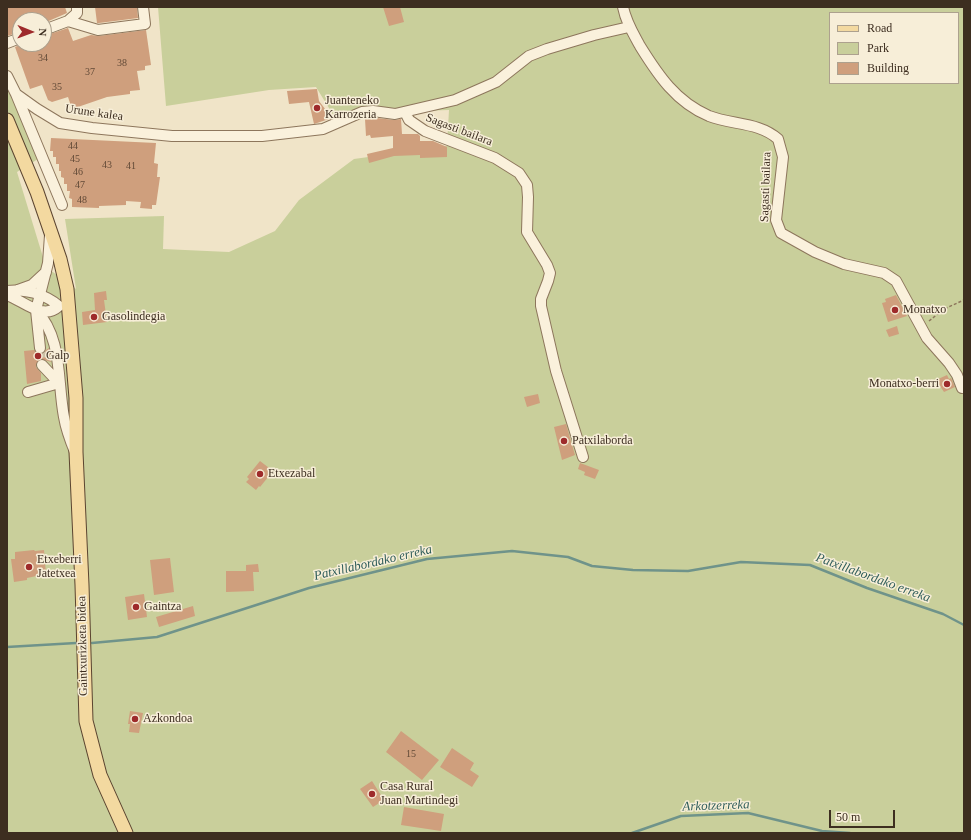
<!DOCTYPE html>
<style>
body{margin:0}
#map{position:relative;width:971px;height:840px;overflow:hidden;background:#f0e4c8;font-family:Georgia,serif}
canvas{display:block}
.frame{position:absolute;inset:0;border:8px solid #3d2e20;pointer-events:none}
.legend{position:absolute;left:829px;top:12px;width:130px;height:72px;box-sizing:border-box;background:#f7eed8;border:1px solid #ada18e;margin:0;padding:5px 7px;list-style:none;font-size:12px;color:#3d2e20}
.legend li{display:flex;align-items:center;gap:8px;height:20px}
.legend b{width:20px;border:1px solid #ada18e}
.north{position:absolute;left:12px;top:12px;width:40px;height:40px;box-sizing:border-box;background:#f7eed8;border:1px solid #ada18e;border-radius:50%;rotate:91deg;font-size:11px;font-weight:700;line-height:16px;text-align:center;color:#3d2e20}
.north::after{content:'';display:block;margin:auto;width:14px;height:18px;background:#9e2a2b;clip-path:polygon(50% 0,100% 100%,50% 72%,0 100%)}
.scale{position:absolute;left:829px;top:810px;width:66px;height:18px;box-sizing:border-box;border:2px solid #3d2e20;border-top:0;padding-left:5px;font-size:12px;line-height:14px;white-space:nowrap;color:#3d2e20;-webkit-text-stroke:3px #f7eed8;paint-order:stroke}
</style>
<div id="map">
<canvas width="971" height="840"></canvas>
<div class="frame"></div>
<ul class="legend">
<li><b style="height:5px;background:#f3d9a0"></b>Road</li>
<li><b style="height:11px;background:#c9cf9b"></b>Park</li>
<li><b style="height:11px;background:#cf9f7d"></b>Building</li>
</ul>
<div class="north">N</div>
<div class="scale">50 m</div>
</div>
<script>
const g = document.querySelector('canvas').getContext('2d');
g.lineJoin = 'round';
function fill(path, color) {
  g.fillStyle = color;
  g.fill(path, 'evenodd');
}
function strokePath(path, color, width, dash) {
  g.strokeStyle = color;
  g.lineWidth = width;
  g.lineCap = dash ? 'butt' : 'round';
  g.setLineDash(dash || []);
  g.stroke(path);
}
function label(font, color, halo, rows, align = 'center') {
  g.font = font + ' Georgia,serif';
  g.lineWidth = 3;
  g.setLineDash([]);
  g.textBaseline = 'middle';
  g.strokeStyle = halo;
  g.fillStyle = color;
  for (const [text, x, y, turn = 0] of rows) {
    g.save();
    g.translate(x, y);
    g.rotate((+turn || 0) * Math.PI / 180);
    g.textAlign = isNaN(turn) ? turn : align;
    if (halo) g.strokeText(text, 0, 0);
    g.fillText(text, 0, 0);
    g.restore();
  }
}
fill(new Path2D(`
 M158 7H964V833H7V87L38 159 17 172 46 267 76 289 65 219 164 216 163 249 229 252 275 231 299 200 354 159 447 146 449 110 391 112 337 121 316 87 269 90 166 106ZM830 13H958V83H830Z`), '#c9cf9b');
strokePath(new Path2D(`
 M92 643 157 637 309 588 427 559 512 551 568 557 592 566 633 570 688 571 741 562 810 565 867 588 943 614 964 625
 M7 647 76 643
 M632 833 681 816 748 813 822 831 850 833`), '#6f938a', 2.5);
fill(new Path2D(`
 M7 7H65L67 13 44 23V20H20V32L7 36Z
 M95 7H137L138 18 99 23H97Z
 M383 7H400L404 22 389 26Z
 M68 28 73 41 91 35 99 36 146 30 151 65 145 66V70L137 71 140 90 130 91V94L107 97 72 109 68 97 52 102 48 100 42 85 30 89 15 47 22 44H44V36Z
 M317 89 319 101 332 118 314 124 309 102 289 104 287 91Z
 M377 118 394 120 401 119 402 134H418L420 136V141H433L447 147V157L420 158V155L394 156 369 163 367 154 393 148V136L371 138 370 135 366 136 365 119Z
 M51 138 156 143 154 163 158 164 157 177H160L156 205H152V209L140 208 141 202 126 201V205L99 206V208L72 207V199L69 198 70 191H67V184H64V178L61 177V171H59V164H56V157H53V151H50Z
 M106 291 107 300H104L107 322 83 325 82 312 95 310 94 293Z
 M896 295 907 316 888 322 882 303 886 302 885 299Z
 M897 326 899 334 889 337 886 330Z
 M49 348 51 362 41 359 36 364V367L41 373V381L27 384 24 351 34 350 40 354Z
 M947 375 949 379 951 378 955 387 944 392 936 380Z
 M538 394 540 403 527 407 524 397Z
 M566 424 575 455 562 460 554 427Z
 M260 461 273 471 260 487 259 486 256 490 246 482 249 479 247 477Z
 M580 463 599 470 595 479 584 475 585 472 578 469Z
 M34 550 35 551 44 550 46 574 27 578V580L14 582 11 559H15V552Z
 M170 558 174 592 154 595 150 560Z
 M258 564 259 572H253L254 591 226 592V571H246V565Z
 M144 594 147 617 128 620 125 597Z
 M193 606 195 616 159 627 156 617Z
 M130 711 143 713 139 733 129 732 130 724H128Z
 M401 731 439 760 422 780 386 752Z
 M452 748 474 763 470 770 479 776 472 787 440 767Z
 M372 781 384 800 373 807 360 789Z
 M404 807 444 814 441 831 401 825Z`), '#cf9f7d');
strokePath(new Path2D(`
 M40 348 42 365`), '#ccc0a6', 10, [10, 5]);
const minor = new Path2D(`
 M623 7C626 22 633 33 640 46 658 75 676 102 709 116 732 125 759 122 778 139L783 157 776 220 781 233 815 252 844 264 884 273 896 281 927 338 949 363 957 375 962 388
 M68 21 98 30 145 24 143 7
 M44 30 68 21 77 13V7
 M7 43 20 38
 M7 76 16 94 37 109 60 123 92 128 172 136H262L323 129 362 112 373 111 395 114 455 100 496 82 529 56 547 49 594 35 629 27
 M16 94 62 205
 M405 112 409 120 425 131 495 158 519 173 527 185 528 197 527 232 547 265 550 273 548 281 541 299V306L556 371 583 457
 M18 290 32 285 46 272
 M7 291C26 289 45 294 59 306 43 321 24 301 7 295
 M36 310C63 338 57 381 64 417 66 429 70 440 75 452
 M40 348 36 310 48 263 50 235
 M28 392 59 383 42 365`);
const major = new Path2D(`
 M7 120 37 192 60 259 67 289 76 398V452L82 585 86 721 100 775 126 833`);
strokePath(minor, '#8d765c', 12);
strokePath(major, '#5b4430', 15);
strokePath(new Path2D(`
 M929 321 944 309 964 300`), '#8d765c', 1.5, [3, 2]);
strokePath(minor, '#faf1dc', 10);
strokePath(major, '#f3d9a0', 13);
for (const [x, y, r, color] of [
 [317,108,4,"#9e2a2b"],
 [895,310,4,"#9e2a2b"],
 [94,317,4,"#9e2a2b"],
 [38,356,4,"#9e2a2b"],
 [947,384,4,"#9e2a2b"],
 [564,441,4,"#9e2a2b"],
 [260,474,4,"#9e2a2b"],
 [29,567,4,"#9e2a2b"],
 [136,607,4,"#9e2a2b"],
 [135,719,4,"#9e2a2b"],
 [372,794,4,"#9e2a2b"]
]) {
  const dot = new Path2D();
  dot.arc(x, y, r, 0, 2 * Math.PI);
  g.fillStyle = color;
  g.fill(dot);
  strokePath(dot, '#f7eed8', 1.5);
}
label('10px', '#624a37', null, [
 ["34",43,58],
 ["38",122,63],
 ["37",90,72],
 ["35",57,87],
 ["44",73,146],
 ["45",75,159],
 ["43",107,165],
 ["41",131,166],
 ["46",78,172],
 ["47",80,185],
 ["48",82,200],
 ["15",411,754]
]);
label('12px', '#3d2e20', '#f7eed8', [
 ["Juanteneko",325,101],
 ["Karrozeria",325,115],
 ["Monatxo",903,310],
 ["Gasolindegia",102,317],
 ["Galp",46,356],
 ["Monatxo-berri",939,384,"right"],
 ["Patxilaborda",572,441],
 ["Etxezabal",268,474],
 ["Etxeberri",37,560],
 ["Jatetxea",37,574],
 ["Gaintza",144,607],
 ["Azkondoa",143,719],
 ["Casa Rural",380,787],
 ["Juan Martindegi",380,801]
], 'left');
label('12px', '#3d2e20', '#f7eed8', [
 ["Urune kalea",94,113,8],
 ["Sagasti bailara",459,130,21],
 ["Sagasti bailara",766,187,-88],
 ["Gaintxurizketa bidea",83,646,-91]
]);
label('italic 13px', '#2f5d5a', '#f7eed8', [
 ["Patxillabordako erreka",373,563,-13],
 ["Patxillabordako erreka",873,578,20],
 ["Arkotzerreka",716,806,-2]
]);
</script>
